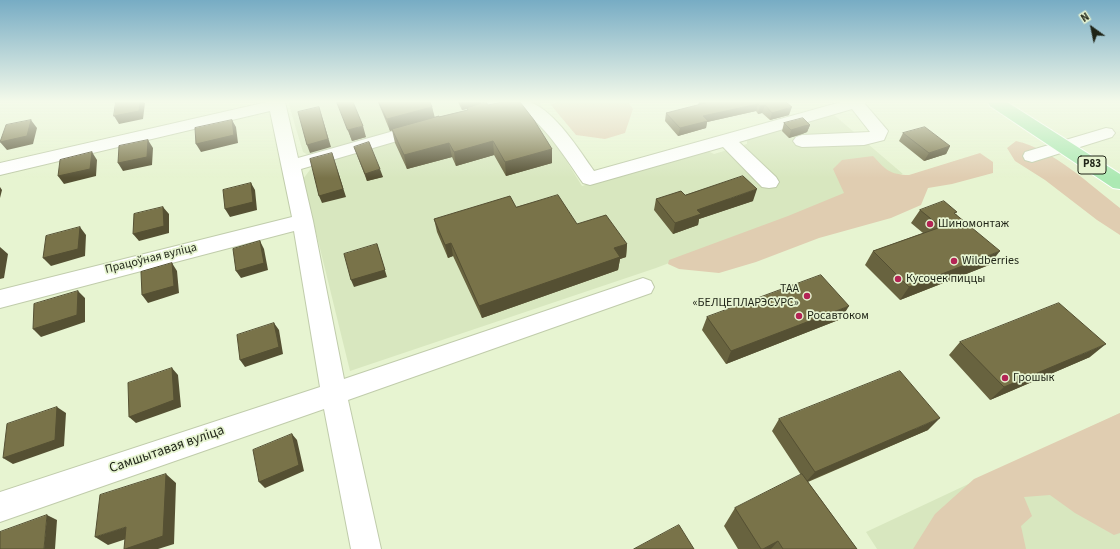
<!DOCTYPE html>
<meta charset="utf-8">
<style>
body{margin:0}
#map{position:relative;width:1120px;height:549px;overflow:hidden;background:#e7f4d1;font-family:"Source Sans 3",sans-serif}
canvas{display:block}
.north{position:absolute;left:1072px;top:8px;width:40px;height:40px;-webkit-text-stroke:3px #e7f4d1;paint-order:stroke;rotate:327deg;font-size:11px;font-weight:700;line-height:16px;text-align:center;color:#1f2417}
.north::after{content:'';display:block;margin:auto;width:14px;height:18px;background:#1f2417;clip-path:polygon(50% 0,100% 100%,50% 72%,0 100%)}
</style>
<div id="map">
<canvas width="1120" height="549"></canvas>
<div class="north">N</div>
</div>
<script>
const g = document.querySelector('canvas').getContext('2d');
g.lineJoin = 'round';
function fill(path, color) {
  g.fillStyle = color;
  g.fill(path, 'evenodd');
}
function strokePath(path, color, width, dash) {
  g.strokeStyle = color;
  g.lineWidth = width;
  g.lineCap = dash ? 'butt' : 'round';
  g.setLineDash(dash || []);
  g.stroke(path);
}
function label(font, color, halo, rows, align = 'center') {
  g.font = font + ' "Source Sans 3",sans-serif';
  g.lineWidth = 3.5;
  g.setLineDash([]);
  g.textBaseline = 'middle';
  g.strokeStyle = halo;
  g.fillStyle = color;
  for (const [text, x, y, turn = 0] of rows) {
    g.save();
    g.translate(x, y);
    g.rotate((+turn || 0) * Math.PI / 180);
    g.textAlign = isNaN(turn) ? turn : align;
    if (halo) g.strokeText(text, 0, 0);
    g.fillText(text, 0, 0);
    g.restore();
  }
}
fill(new Path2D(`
 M288 102H541H539L564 136 553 139 582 186 706 150 714 154 747 144V139L833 114 903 174 656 268 350 371 303 179 312 167 311 161 310 156 303 152Z
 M1120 413V549H877L866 532Z`), '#d8e7bf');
fill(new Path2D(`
 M558 102H628L633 109 625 133 605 139 576 135 550 104Z
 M1016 141C1053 149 1090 185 1120 208V235L1097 220 1045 180 1015 161 1007 148Z
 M980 153 993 162V173L952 184 928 188 921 205 891 218 819 238 756 262 719 273 679 269 668 264 669 260 788 216 844 193 833 169 842 160 873 156C885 169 890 175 909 175Z
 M1120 413V533L1114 535 1075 513 1050 495 1024 497 1032 516 1021 526 1026 549H913L935 514 974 479Z`), '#e0cdb1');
const minor = new Path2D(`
 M267 102H285L298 158 422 123 428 124 431 128 428 132 301 169 313 221 344 379 643 278 651 281 654 287 651 293 348 400 381 549H351L324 409 0 522V492L320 387 294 231 0 308V290L292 217 270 111 0 175V163Z
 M499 102C508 102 521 99 530 102 556 112 579 150 594 171L841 102H866L865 104 888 131 884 140 864 145 802 147 796 145 793 141 796 137 802 135 870 132 852 109 739 142 776 177 779 182 776 187 769 188 762 187 723 147 590 185 583 183C570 165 540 116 518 110 508 107 498 114 488 112L486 108 488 104Z
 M1106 128 1112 129 1115 133 1112 137 1032 162 1025 160 1023 156 1025 152Z`);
const highway = new Path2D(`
 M988 102H1007L1120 174V189L1113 188 990 106Z`);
strokePath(minor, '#c0ccab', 2);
strokePath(highway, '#fff', 2);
fill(minor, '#fff');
fill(highway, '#ace9b3');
fill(new Path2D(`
 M337 102 366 137 352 141Z
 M378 102H430L432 107 434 117H439L467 110V109L462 110 458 102H481V104L488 105 552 149V163L506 176 494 155 456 166 452 157 407 169 395 143 392 130 390 131Z
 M699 102H786L789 115 770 120 762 113 758 114 756 111 707 122 706 128 678 136 665 121 666 113 698 105Z
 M784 123 810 125 807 132 802 134 789 138 782 131Z
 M903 133 950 146 946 154 924 161 899 141Z
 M354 147 383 177 367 181Z
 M685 195 753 201 699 219 698 225 673 234 654 210 656 199Z
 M516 207 577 224 627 244 626 257 620 259 618 270 482 318 453 256 448 258 437 232 434 219Z
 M920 210 956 214 989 265 900 300 865 265 873 251 923 233 911 223Z
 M707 317 841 319 726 364 702 330Z
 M960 342 1090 357 990 400 949 355Z
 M779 419 928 430 808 482 857 549H738L724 526 735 508 801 475 772 431Z`), '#68633f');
fill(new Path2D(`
 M140 102H144L145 103 143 119 119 124 114 116Z
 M461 102H481V105L462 110Z
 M758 104 756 111 707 122 706 128 678 136 680 128 703 116Z
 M765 105 762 113 758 114 760 106Z
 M319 107 331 147 310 153 307 145Z
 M432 107 435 118 390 131 387 119Z
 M792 107 789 115 770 120 772 113Z
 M31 120 37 128 33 144 7 150 0 142Z
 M232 120 236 127 238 143 201 152 196 144Z
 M810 125 807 132 802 134 789 138 791 130 804 126Z
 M363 126 366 137 352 141 348 130Z
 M148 140 153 148 152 165 123 171 118 163Z
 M493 141 494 155 456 166 454 152Z
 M449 143 452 157 407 169 404 155Z
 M950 146 946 154 924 161 929 153Z
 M552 149V163L506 176 505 162Z
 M92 152 97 160 96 176 64 184 58 176Z
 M332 153 346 197 322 203 319 196Z
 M380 169 383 177 367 181 365 174Z
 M251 183 255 190 257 210 230 217 225 209Z
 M0 187 2 190 0 198Z
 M757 189 753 201 699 219 698 225 673 234 675 223 697 210Z
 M163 207 169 214V233L139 241 133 234Z
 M80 227 86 235 85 256 51 266 43 258Z
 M260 241 264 249 268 270 241 278 236 271Z
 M451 243 453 256 448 258 445 245Z
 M377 244 387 277 354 287 351 280Z
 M627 244 626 257 620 259 618 270 482 318 479 306 614 248Z
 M0 247 8 254 4 278 0 279Z
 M1000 251 989 265 900 300 909 287Z
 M172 263 177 271 179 293 148 303 142 295Z
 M78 291 85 298V322L41 337 33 329Z
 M849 306 841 319 726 364 731 351Z
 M274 323 279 330 283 354 245 367 240 360Z
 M1106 344 1090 357 990 400 1004 387Z
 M172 368 178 375 181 407 136 423 129 417Z
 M57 407 66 413 64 446 13 464 3 458Z
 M940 418 928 430 806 482 815 472Z
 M292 434 297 440 304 471 265 488 259 482Z
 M166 474 176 483 174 544 158 549H125Z
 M47 515 57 520 55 549H44Z
 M126 527 138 535 108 545 95 537Z
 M778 541 771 549H763Z`), '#555033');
const building = new Path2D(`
 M116 102H140L139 111 114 116Z
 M337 102H353L363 126 348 130Z
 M379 102H430L432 107 387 119Z
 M486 102 488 105 502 102H520L534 120 552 149 505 162 493 141 454 152 449 143 404 155 392 129 439 116V117L468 110 467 108Z
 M704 102H786L792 107 772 113 765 105 760 106 758 104 703 116 708 121 680 128 666 113 705 103Z
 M319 107 328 139 307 145 298 112Z
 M803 118 810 125 804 126 791 130 784 123Z
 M31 120 27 136 0 142 6 125Z
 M232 120 234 135 196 144 195 128Z
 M925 127 950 146 929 153 903 133Z
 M148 140 147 157 118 163 119 146Z
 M369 142 380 169 365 174 354 147Z
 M92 152 90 169 58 176 60 160Z
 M332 153 343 189 319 196 310 159Z
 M743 176 757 189 697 210 701 214 675 223 656 199 681 191 685 195Z
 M251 183 253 202 225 209 223 190Z
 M558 195 577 224 606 215 627 244 614 248 620 257 479 306 451 243 445 245 434 219 510 196 516 207Z
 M944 201 957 212 954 213 1000 251 909 287 873 251 941 227 920 210Z
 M163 207 164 226 133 234 134 214Z
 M80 227 78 249 43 258 46 236Z
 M260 241 264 263 236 271 233 249Z
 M377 244 385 270 351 280 344 254Z
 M172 263 174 286 142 295 141 272Z
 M821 275 849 306 731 351 707 317Z
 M78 291 77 315 33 329 34 304Z
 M1059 303 1106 344 1004 387 960 342Z
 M274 323 279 347 240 360 237 335Z
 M172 368 174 400 129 417 128 383Z
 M900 371 940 418 815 472 779 419Z
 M57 407 55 440 3 458 7 424Z
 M292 434 299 465 259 482 253 450Z
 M166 474 163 536 125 549H124L126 527 95 537 100 495Z
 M802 474 857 549H783L778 541 763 549H761L735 508Z
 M47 515 44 549H0V532Z
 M679 525 694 549H634Z`);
fill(building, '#797349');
strokePath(building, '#555033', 1);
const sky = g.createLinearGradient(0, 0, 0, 178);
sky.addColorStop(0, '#77acc4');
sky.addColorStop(0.57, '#f4faea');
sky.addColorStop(1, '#f4faea00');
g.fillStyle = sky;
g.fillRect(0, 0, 1120, 178);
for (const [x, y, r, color] of [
 [930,224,4,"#b32455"],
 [954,261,4,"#b32455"],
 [898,279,4,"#b32455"],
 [807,296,4,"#b32455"],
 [799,316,4,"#b32455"],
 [1005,378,4,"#b32455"]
]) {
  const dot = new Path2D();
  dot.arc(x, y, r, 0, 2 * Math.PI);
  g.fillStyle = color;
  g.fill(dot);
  strokePath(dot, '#e7f4d1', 1.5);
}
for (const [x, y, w] of [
 [1092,165,28]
]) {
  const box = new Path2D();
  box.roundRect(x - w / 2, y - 9, w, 18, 3);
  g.fillStyle = '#e7f4d1';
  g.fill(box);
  strokePath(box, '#1f2417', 1);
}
label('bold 11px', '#1f2417', null, [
 ["Р83",1092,165]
]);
label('12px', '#1f2417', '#e7f4d1', [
 ["Шиномонтаж",938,224],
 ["Wildberries",962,261],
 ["Кусочек пиццы",906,279],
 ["ТАА",799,289,"right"],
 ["«БЕЛЦЕПЛАРЭСУРС»",799,303,"right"],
 ["Росавтоком",807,316],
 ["Грошык",1013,378]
], 'left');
label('12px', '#1f2417', '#e7f4d1', [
 ["Працоўная вуліца",151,259,-14]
]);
label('14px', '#1f2417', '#e7f4d1', [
 ["Самшытавая вуліца",167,450,-19]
]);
</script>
